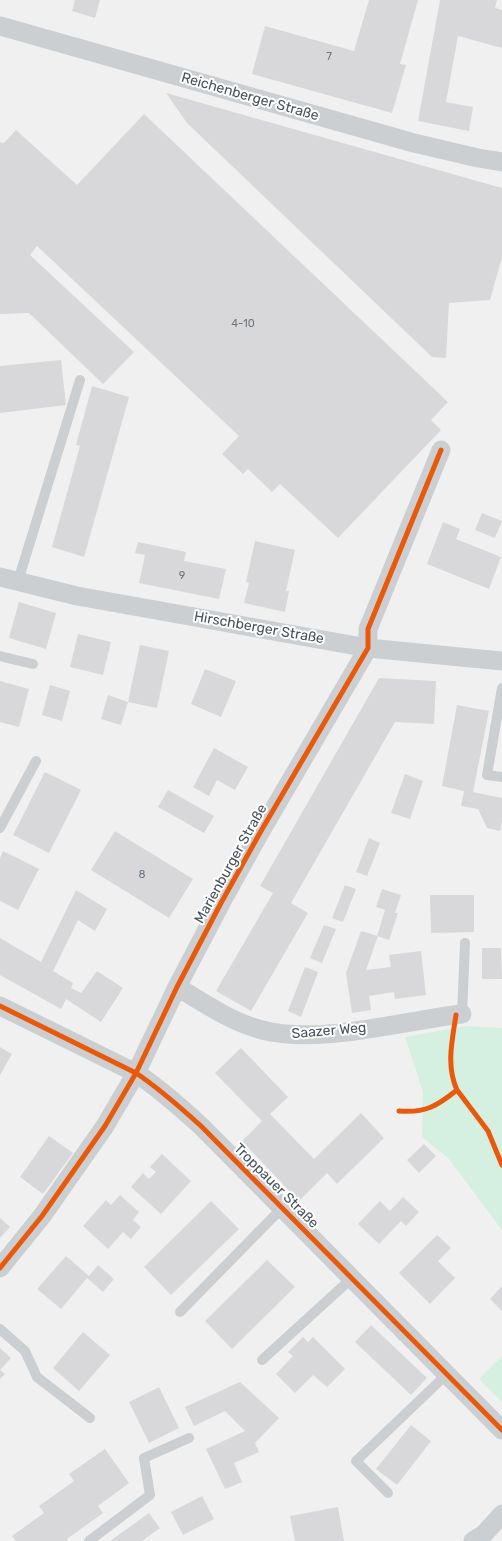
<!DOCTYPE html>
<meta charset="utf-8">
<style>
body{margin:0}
canvas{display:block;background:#f1f0f0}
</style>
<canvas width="502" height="1541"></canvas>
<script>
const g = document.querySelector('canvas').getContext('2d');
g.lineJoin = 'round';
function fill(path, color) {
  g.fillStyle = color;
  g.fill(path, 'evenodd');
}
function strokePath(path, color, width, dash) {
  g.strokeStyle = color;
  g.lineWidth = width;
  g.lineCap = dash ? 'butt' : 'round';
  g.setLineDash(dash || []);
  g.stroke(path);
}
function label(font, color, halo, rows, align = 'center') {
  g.font = font + ' Rubik,sans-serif';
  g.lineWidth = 4;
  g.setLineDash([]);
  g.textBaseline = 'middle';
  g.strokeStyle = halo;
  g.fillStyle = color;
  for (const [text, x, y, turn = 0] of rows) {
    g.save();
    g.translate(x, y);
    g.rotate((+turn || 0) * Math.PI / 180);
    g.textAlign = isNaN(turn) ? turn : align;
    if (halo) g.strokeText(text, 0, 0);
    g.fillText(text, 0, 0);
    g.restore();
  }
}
fill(new Path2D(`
 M466 1026 502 1028V1230L449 1159 422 1137 423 1092 405 1037Z
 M502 1356V1402L479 1379Z`), '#d5efe0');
fill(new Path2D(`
 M75 0H100L95 18 72 11Z
 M369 0H418L400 64 406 65 392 113 252 74 265 26 354 51Z
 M440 0H497L495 8 502 10V48L458 36 446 102 473 107 469 131 418 121Z
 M166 93 502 188V257L490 300 449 303 446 358 432 357 187 123Z
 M144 114 448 402 431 420 441 430 338 538 280 484 272 492 248 469 243 474 222 454 239 436 37 246 30 255 134 352 103 384 29 313 0 314V142L4 143 16 130 77 185Z
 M61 360 66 405 0 413V366Z
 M92 386 129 397 84 557 52 547 80 446 76 445Z
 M482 513 502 521 495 538 475 530Z
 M443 522 460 529 456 539 501 557 489 589 427 564Z
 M255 541 295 550 286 591H289L285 612 244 603 249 583 246 582Z
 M138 542 186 552 184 561 226 569 219 599 139 583 145 555 135 553Z
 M19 602 56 613 46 649 9 638Z
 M78 634 111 642 103 675 70 667Z
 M140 645 169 651 157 708 128 702Z
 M205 669 236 681 221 717 191 704Z
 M379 678 436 681 434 724 395 722 291 903 308 913 251 1011 216 991 273 893 260 886Z
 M0 681 29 689 19 727 0 722Z
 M50 685 70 691 62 721 42 715Z
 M108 695 128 702 121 725 101 719Z
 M457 705 489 711 473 792 502 798V821L500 831 487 828 478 809 461 806 464 791 442 786Z
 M214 748 248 767 235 790 217 780 209 796 193 787Z
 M45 772 81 790 49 853 13 835Z
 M405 774 423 781 410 819 391 813Z
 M168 790 214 816 204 833 158 807Z
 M115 831 193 879 169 918 91 870Z
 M369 838 380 843 367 876 356 872Z
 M3 851 39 869 18 910 0 901V858Z
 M345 885 356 889 343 922 332 918Z
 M382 889 401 895 395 913H398L389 940 377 936 385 910 376 907Z
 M76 890 107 909 95 931 78 920 53 971 73 983 71 988 81 993 97 971 123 988 101 1022 66 999 61 1009 0 975V938L41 962Z
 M430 895H474V932L431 933Z
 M324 925 336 929 322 963 310 958Z
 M361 931 378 936 366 970 391 967 389 955 421 951 426 995 395 999 394 992 369 996 371 1010 352 1013 346 973Z
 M482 948H501L502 979H482Z
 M305 967 318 972 301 1017 288 1011Z
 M0 1047 12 1054 0 1075Z
 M241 1048 288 1097 270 1114 314 1159 361 1113 384 1138 337 1184 327 1173 299 1201 242 1141 262 1121 215 1073Z
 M49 1136 73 1153 43 1194 20 1177Z
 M424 1144 436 1156 419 1173 407 1160Z
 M162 1154 191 1181 161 1214 131 1187 143 1173 149 1179 156 1172 150 1167Z
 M120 1195 139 1212 133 1220 141 1227 131 1239 123 1232 108 1249 83 1226 106 1200 111 1205Z
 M403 1197 419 1212 406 1226 401 1221 379 1244 358 1224 380 1201 390 1211Z
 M211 1201 239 1229 171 1295 144 1267Z
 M0 1218 10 1227 0 1238Z
 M437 1235 451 1248 438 1261 455 1278 430 1304 399 1273Z
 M66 1256 89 1276 98 1265 114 1279 103 1292 87 1278 61 1309 37 1289Z
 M267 1260 295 1287 232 1349 205 1321Z
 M502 1286V1311L490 1299Z
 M371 1325 427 1378 411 1395 355 1342Z
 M83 1332 110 1355 79 1391 53 1368Z
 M303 1337 308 1342 313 1337 345 1369 327 1387 313 1375 295 1393 276 1374 293 1356 288 1352Z
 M0 1348 11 1358 0 1370 5 1374 0 1379Z
 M240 1382 279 1418 255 1443 259 1452 234 1463 242 1482 225 1489 206 1449 245 1431 225 1411 194 1426 185 1407Z
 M159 1387 179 1428 149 1443 129 1402Z
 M411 1425 431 1441 397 1485 376 1469Z
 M105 1449 129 1483 98 1506 103 1513 67 1539 68 1541H16L12 1536 44 1513 39 1506 74 1481 69 1474Z
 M202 1496 214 1519 183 1535 171 1512Z
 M338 1507 344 1541H295L290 1516Z
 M149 1513 160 1528 142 1541H110Z`), '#d8d8da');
strokePath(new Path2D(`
 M18 581 80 380
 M0 656 33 664
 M502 688 487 775 502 777
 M0 828 36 761
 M462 1014 465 943
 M180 1312 282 1208
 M0 1329 25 1351 37 1377 90 1418
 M262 1360 352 1278
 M388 1493 356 1461 447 1374
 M89 1541 150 1495 144 1458 189 1438`), '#cccfd1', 10);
strokePath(new Path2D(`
 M0 26 414 143 478 158 502 162
 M0 577 77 596 368 648 502 661
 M177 987C204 1003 231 1022 262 1030 320 1045 402 1021 462 1014
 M0 1006 136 1073C160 1089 180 1107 201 1126L502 1430
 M0 1268 42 1216 105 1126 136 1073 177 987 221 903 261 831 368 648V629L441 450
 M473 1541 484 1534 502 1514`), '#cccfd1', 19);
strokePath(new Path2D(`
 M0 1006 136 1073C160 1089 180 1107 201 1126L502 1430
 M456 1015C452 1041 446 1066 457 1090
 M399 1111C426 1113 437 1106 457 1090L488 1131 502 1165
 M0 1268 42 1216 105 1126 136 1073 177 987 221 903 261 831 368 648V629L441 450`), '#e8590c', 5);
label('11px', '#6d757d', null, [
 ["7",329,57],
 ["4-10",243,324],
 ["9",182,576],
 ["8",142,875]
]);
label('14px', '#47525c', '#fff', [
 ["Reichenberger Straße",250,97,16],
 ["Hirschberger Straße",259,628,10],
 ["Marienburger Straße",231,864,-61],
 ["Saazer Weg",329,1031,-5],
 ["Troppauer Straße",276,1186,45]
]);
</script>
